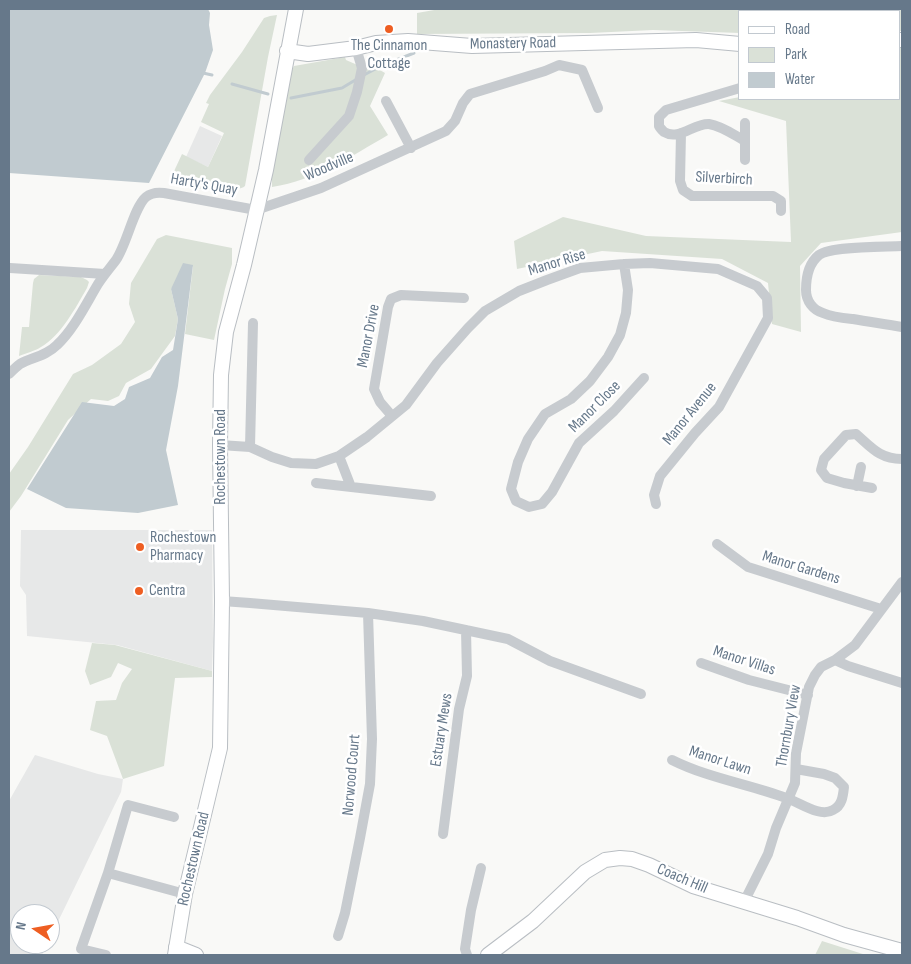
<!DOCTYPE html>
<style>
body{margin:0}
#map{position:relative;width:911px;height:964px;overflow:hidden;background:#f9f9f7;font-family:"Sofia Sans Condensed",sans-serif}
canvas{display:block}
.frame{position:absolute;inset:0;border:10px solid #66788a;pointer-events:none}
.legend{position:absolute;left:738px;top:10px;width:162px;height:90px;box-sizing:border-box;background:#fff;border:1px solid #c2c9d0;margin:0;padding:6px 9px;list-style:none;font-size:15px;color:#66788a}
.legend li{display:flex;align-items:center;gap:10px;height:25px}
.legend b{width:25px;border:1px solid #c2c9d0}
.north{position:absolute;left:10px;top:904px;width:50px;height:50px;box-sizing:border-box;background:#fff;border:1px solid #c2c9d0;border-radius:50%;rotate:282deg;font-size:14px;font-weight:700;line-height:20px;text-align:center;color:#66788a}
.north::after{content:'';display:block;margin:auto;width:18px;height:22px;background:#ee5e22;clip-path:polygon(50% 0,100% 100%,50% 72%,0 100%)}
</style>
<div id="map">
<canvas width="911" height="964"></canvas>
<div class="frame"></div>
<ul class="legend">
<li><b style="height:6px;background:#fff"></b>Road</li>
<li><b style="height:14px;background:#dae1d7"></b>Park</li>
<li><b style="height:14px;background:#c1cbd0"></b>Water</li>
</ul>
<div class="north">N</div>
</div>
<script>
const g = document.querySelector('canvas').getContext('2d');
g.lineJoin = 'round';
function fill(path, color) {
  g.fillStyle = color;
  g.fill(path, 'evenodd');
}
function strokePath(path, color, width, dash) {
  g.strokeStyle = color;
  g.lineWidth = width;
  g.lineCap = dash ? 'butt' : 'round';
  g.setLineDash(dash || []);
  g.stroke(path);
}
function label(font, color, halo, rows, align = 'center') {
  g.font = font + ' "Sofia Sans Condensed",sans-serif';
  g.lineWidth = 5;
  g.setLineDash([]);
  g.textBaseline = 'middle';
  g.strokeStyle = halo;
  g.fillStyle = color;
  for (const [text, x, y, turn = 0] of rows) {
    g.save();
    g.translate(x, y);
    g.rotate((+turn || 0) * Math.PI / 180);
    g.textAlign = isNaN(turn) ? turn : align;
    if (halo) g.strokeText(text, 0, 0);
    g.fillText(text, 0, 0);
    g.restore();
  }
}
fill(new Path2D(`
 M200 126 222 136 208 167 186 157Z
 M21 530H212L213 642 212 671 117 645 27 636 26 595 20 586Z
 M35 755 98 774 123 779 122 786 121 792 50 938V914H20V944H47L42 955H9V801Z`), '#e7e8e8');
fill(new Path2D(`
 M440 9H902V31H900V11H740V33L653 30 590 33 417 34V13Z
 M277 15 268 57 245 186C233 196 183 187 169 182L182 154 208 167 224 133 201 122 209 104 206 103 210 95 242 52 264 18 270 16Z
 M900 45H902V232L821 243 800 266 801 332 772 324 768 283 722 259 602 251 517 269 514 241 563 217 646 236 791 242 786 121 719 101 740 97V99H900Z
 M345 57 346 60 369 70 378 69 385 73 370 106 388 135C350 157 316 180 272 187V164L288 78 294 66Z
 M166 235 232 248V264L225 289 214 340 185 334 193 266 171 289 178 319 175 336 151 369 126 383 119 396 108 401 91 399 68 420 21 496 9 512V474L28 447 73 374 92 365 121 344 135 322 129 304 131 283 157 239Z
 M39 275 81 277 87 280 89 282 87 288C76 307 61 336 41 347 35 351 26 353 19 356L22 327H29L33 283 34 279Z
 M92 643 115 645 212 671V677L175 678 164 766 123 779 107 736 90 730 96 701 116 700 122 683 132 669 118 663 111 677 90 685 85 671Z
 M822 941 866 955H815Z`), '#dae1d7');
fill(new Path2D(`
 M9 9H208L210 13 209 25 213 50 205 73 149 183 9 173Z
 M183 263 193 265 178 386 166 450 178 505 138 513 66 508 27 489 82 402 114 406 125 399 129 387 150 378 162 357 173 350 178 319 171 289Z`), '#c1cbd0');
strokePath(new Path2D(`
 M203 73 212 75
 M362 76 381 66 414 53
 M232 84 268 94
 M291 98 342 88 357 79`), '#c1cbd0', 3);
const secondary = new Path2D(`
 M900 40H902
 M287 51 308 54 356 48 376 43 408 41 472 46 696 40 740 44
 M176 947 196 955
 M175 955 185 894 220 748 222 601 220 445 221 375 226 332 244 265 266 170 296 9
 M488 955 533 921 585 872 605 860 620 858 632 859 649 865 693 886 797 918 844 935 902 951`);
strokePath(secondary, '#b9bec3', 16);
strokePath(new Path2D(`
 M740 88 666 110 659 117V126C660 128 662 130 664 132 679 141 694 123 709 124 722 126 734 135 745 141
 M386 101 411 148
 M745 123V160
 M681 133 680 181 683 190 692 196H773L781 201V211
 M309 160 349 116 357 92 362 68 356 48
 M902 246C885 247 831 246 819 255 809 263 806 278 806 290 806 301 813 310 823 313 832 317 843 318 853 319 869 322 886 324 902 327
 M624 264 628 290 626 313 620 335 608 357 590 381 571 399 545 414 528 439 518 462 511 489 516 501 529 507 542 504 552 492 579 443 614 411 644 378
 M10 268 105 274
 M9 374C12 371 16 367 20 364 33 357 46 356 57 345 74 329 86 304 98 284 104 275 110 268 116 260 127 244 134 207 146 197 151 193 157 192 164 193L256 210 321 188 446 131 455 121 463 103 470 94 545 71 559 65 582 70 598 108
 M392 416 380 402 374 389 388 307 391 299 401 295 464 298
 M220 445 250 447 272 457 291 463 316 464 339 456 367 437 406 405 437 363 468 328 485 311 519 291 547 280 580 268 624 264 650 263 718 269 757 286 767 298 768 318 719 407 695 433 660 476 654 495 656 504
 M250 447 253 323
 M339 456 351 487
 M316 483 431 496
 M857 486 861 467
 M872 488 844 483 827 478 821 470 824 459 846 435 856 434C872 448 880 459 902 459
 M717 544 748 567 881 609
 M222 601 250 603 368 613 423 621 508 639 550 661 641 694
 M835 660 848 666 902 683
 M701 663 749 680 808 695
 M672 760C708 778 748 784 786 798 799 802 820 818 833 810 842 806 843 796 844 787L835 778 824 774 796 769
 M443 834 459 709 467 676 466 630
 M108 873 185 894
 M744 902 768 854 776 828 795 783 796 753 809 687 815 675 821 667 835 660 855 645 902 582
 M338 936 345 913 360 838 370 784 372 739 368 613
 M106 955 81 949 108 873 128 805 174 817
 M467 955 465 949 471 910 481 868`), '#c7cbcf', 10);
strokePath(secondary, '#fff', 14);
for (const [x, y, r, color] of [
 [389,29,5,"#ee5e22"],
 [140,547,5,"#ee5e22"],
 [139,591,5,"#ee5e22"]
]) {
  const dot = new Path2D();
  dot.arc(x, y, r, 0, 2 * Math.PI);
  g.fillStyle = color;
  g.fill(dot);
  strokePath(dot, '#fff', 2);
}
label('16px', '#66788a', '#fff', [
 ["Monastery Road",513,44,-1],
 ["Woodville",329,167,-23],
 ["Silverbirch",724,179,3],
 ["Harty's Quay",204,185,10],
 ["Manor Rise",557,263,-17],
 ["Manor Drive",369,336,-79],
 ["Manor Close",595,407,-45],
 ["Manor Avenue",690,414,-51],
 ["Rochestown Road",221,457,-90],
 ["Manor Gardens",801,568,17],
 ["Manor Villas",744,661,18],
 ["Thornbury View",789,726,-80],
 ["Estuary Mews",442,730,-81],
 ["Manor Lawn",720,761,18],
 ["Norwood Court",352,775,-85],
 ["Rochestown Road",194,859,-77],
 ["Coach Hill",682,879,23]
]);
label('16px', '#66788a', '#fff', [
 ["The Cinnamon",389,46,"center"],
 ["Cottage",389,64,"center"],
 ["Rochestown",150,538],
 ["Pharmacy",150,556],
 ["Centra",149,591]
], 'left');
</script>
